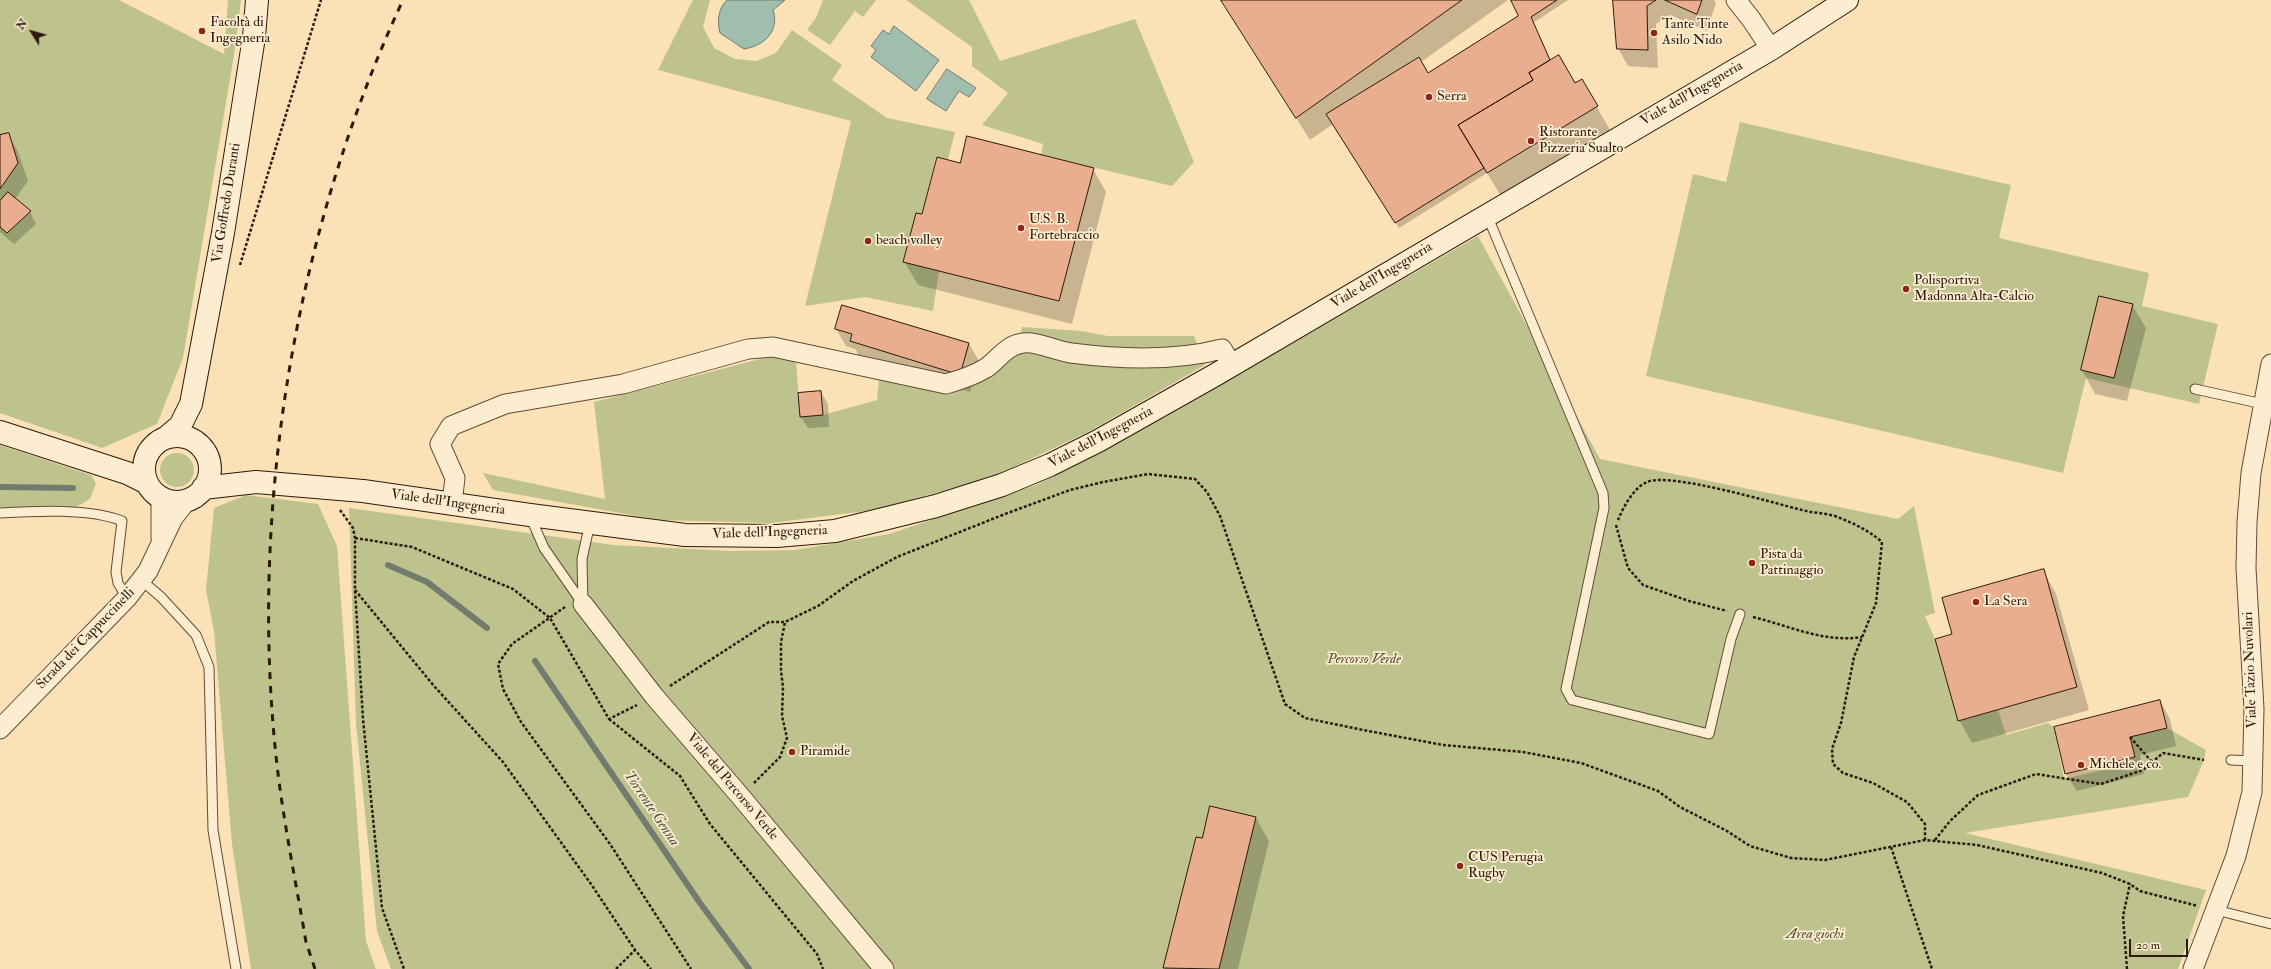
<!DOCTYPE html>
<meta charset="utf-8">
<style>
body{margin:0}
#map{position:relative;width:2271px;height:969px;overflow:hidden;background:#fbe1b6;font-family:"IM FELL Double Pica",serif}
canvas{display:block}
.north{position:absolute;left:12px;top:12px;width:40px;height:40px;-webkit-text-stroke:3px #fcecd0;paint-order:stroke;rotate:307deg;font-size:11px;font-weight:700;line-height:16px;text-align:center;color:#2e190d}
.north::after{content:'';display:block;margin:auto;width:14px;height:18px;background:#2e190d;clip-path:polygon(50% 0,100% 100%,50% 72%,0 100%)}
.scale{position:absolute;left:2129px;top:939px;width:59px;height:18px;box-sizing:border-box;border:2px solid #2e190d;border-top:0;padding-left:5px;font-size:12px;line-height:14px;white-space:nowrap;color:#2e190d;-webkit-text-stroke:3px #fcecd0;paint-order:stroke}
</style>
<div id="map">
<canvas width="2271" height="969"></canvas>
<div class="north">N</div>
<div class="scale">20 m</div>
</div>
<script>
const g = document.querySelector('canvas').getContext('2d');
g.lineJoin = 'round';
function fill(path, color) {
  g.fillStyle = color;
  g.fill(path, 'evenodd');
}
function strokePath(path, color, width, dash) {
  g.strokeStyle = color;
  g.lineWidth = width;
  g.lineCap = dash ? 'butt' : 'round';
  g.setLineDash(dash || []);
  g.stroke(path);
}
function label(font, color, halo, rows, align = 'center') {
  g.font = font + ' "IM FELL Double Pica",serif';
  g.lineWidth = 3.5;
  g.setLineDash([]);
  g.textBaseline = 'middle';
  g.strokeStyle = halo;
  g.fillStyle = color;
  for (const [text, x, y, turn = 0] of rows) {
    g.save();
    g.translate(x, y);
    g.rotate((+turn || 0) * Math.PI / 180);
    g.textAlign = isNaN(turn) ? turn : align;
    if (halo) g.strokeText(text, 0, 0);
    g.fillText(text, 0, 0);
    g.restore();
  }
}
fill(new Path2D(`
 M0 0H119L224 54 228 0H241L235 49 183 358 157 424 102 448 0 413Z
 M693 0H710L703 27 714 48 735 59 756 61 776 53 792 30 842 65 832 80 887 118 955 132 948 159 936 157 922 214 916 213 903 261 939 271 933 311 865 297 805 306 851 121 658 70Z
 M823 0H876L863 17 855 11 830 45 807 30 816 18Z
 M906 0H969L1000 61 1135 19 1194 162 1172 186 1041 155 1043 144 982 125 1008 93 972 66V47Z
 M1740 122 2011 185 1999 238 2149 273 2142 306 2218 324 2199 404 2086 378 2063 473 1646 376 1693 174 1726 182Z
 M1478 236 1600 459 1898 519 1914 506 1935 613 1925 616 1935 639 1958 721 1998 709 2006 735 2048 723 2054 727 2064 779 2116 767 2135 757 2130 737 2167 728 2206 750 2204 760 2188 797 1965 833 2206 890 2178 969H391L377 931 356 724 349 508 614 545 731 551 795 550 889 534 1036 485 1163 418Z
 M1022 327 1081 331 1108 336H1194L1205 365 1090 431 993 477 874 510 771 523 659 520 493 490 483 473 605 499 594 402 779 354 796 360 800 417 823 415 877 400 879 379 942 390 966 389 1017 353Z
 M0 445 91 475 96 483 90 499 66 513H0Z
 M160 470a17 17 0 1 1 34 0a17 17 0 1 1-34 0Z
 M246 495 318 504 337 546 366 941 376 969H251L232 844 214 631 206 590 214 508Z`), '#bec38e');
const water = new Path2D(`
 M727 0H785L773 10C780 31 764 46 744 49L720 33C717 22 718 8 727 0Z
 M894 26 939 60 916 91 871 57 876 50 871 46 883 30 889 34Z
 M947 69 976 88 969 97 959 91 946 111 927 99Z`);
fill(water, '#9fbeae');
strokePath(water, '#727c6e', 1);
fill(new Path2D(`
 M1222 0H1508L1421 62 1428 74 1520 16 1512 0H1568L1533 23 1550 61 1575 84 1581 80 1610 130 1501 196 1487 173 1399 228 1333 124 1310 140Z
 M1614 0H1714L1716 3 1707 31 1670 15 1656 24 1658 68 1628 66 1618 48Z
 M8 134 18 152 28 181 15 199 30 212 36 224 14 244 0 232V136Z
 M1093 169 1106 192 1072 324 918 285 904 261 922 216Z
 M2100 297 2132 305 2146 328 2127 401 2095 394 2082 370Z
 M836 329 969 344 979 361 970 392 861 359 855 349 846 346Z
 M821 392 828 404 829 427 808 428 801 417Z
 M2043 570 2056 594 2089 710 1972 743 1959 720 1954 635Z
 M2160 701 2170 719 2176 746 2140 755 2144 774 2077 791 2066 774 2055 728Z
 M1211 807 1256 818 1269 841 1238 969H1165L1196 838 1203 840Z`), '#0003');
strokePath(new Path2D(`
 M0 487 73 488
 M388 565 427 582 487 628
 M535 661 700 903 749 969`), '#727c6e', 6);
const building = new Path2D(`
 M1221 0H1462L1296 118Z
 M1511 0H1557L1531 17 1550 60 1529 73 1533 80 1458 125 1484 168 1395 223 1326 114 1419 57 1428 73 1518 16Z
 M1613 0H1656L1647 6 1648 50 1617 49Z
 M1665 0H1702L1697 14Z
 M1559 55 1575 83 1582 79 1598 106 1487 173 1458 125 1533 80 1529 73Z
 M9 133 18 163 0 189V135Z
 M967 136 1094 168 1059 301 903 262 916 213 922 214 937 157 960 163Z
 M8 192 31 211 7 233 0 227V201Z
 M2099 296 2133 304 2114 378 2081 370Z
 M842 305 969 343 960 375 850 341 852 334 835 329Z
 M821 391 823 415 800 417 798 393Z
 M2044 569 2077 687 1958 721 1935 639 1952 634 1942 598Z
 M2160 700 2167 728 2130 737 2135 757 2065 774 2054 727Z
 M1210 806 1256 817 1219 969 1163 968 1196 837 1202 838Z`);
fill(building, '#e9ae8d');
strokePath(building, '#2e190d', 1);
const lane = new Path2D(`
 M1487 215 1603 493 1604 508 1566 689 1572 700 1709 734 1731 639 1740 614
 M2195 389 2263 404
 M0 513C35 511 90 508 122 521L116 572 118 583 127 598
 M530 516 544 548 583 604
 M141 580 161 597 196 635 209 667 213 830 236 969
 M583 604 582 559 590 523
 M2231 760 2253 761
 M2216 910 2271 924`);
const street = new Path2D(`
 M1736 0 1751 19 1771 49
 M161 497V538
 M452 503 455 478 440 444 451 426 505 404 623 384 748 349 773 347 946 384C960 380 973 376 986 368 998 360 1006 345 1023 343 1036 341 1057 351 1071 353 1118 359 1176 361 1222 349L1232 365
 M583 604 654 696 741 797 884 969
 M0 729 127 598 148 571 173 518 188 499
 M2193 969 2236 856 2252 792 2254 709 2246 568 2247 522 2251 473 2271 364`);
const secondary = new Path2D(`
 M0 432 127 473 147 483
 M144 469a33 33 0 1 1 66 0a33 33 0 1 1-66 0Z
 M167 437 180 426 191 404 223 233 254 37 257 0
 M203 488 256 482 363 491 530 515 685 535 777 536 835 531 936 506 1002 485 1050 465 1098 441 1215 375 1771 49 1847 0`);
strokePath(lane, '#614b37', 11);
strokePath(street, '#614b37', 21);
strokePath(secondary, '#2e190d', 24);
strokePath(new Path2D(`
 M240 265 321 0
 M340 510 353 528 355 538V590L363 719 382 908 404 969
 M1618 520C1623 508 1633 488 1647 482 1670 472 1773 503 1802 510 1813 513 1824 513 1835 516 1853 523 1868 530 1882 542L1876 603 1854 657 1841 723 1832 749 1833 764 1843 773 1873 783 1907 802 1925 824V840
 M1616 525 1628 568 1643 585 1689 601 1727 611
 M355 538 412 547 513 589 550 618 609 719 637 705
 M355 590 434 686 503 762 591 884 635 950 651 969
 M565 607 512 644 498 664 503 689 521 722 610 844 691 969
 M1753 617C1790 626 1824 643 1862 637
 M670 686 769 622H785L818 606 853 581 897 557 1005 514 1070 490 1103 482 1148 474 1195 479 1207 492 1220 516 1285 704 1305 718 1363 730 1443 745 1523 752 1581 763 1658 791 1680 807 1727 831 1750 846 1791 858 1825 860 1925 840 1977 845 2102 873 2130 884 2140 891 2198 906
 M609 719 680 776 710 824 817 954 823 969
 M2130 737 2152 762
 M754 783 780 757 787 738 782 716 783 687 781 671V642L785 622
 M1935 840 1950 821 1978 795 2036 774 2101 784 2143 770 2163 753 2204 760
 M1891 847 1932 969
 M616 969 635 950
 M2127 969 2123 916 2130 884`), '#2e190d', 2.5, [3, 2]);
strokePath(lane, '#fcecd0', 9);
strokePath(street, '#fcecd0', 19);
strokePath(secondary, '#fcecd0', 22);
strokePath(new Path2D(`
 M315 969 306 942C296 883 284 825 277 765 248 510 295 232 403 0`), '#2e190d', 3, [7, 7]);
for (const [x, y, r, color] of [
 [202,31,4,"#8f2418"],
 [1654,33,4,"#8f2418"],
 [1429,97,4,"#8f2418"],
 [1531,141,4,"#8f2418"],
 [1021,228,4,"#8f2418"],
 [868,241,4,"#8f2418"],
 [1906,289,4,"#8f2418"],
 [1752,563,4,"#8f2418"],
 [1976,602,4,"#8f2418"],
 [792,752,4,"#8f2418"],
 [2081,765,4,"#8f2418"],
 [1460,866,4,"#8f2418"]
]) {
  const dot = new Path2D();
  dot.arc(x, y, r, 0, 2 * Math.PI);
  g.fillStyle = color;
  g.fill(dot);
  strokePath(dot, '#fcecd0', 1.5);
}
label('14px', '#2e190d', '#fcecd0', [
 ["Facoltà di",210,23],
 ["Ingegneria",210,39],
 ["Tante Tinte",1662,25],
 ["Asilo Nido",1662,41],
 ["Serra",1437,97],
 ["Ristorante",1539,133],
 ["Pizzeria Sualto",1539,149],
 ["U.S. B.",1029,220],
 ["Fortebraccio",1029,236],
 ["beach volley",876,241],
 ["Polisportiva",1914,281],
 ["Madonna Alta-Calcio",1914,297],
 ["Pista da",1760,555],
 ["Pattinaggio",1760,571],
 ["La Sera",1984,602],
 ["Piramide",800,752],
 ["Michele e co.",2089,765],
 ["CUS Perugia",1468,858],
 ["Rugby",1468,874]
], 'left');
label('14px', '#2e190d', '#fcecd0', [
 ["Viale dell'Ingegneria",1692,94,-30],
 ["Via Goffredo Duranti",227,203,-81],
 ["Viale dell'Ingegneria",1382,276,-31],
 ["Viale dell'Ingegneria",1101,438,-28],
 ["Viale dell'Ingegneria",448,503,8],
 ["Viale dell'Ingegneria",770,533,-2],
 ["Strada dei Cappuccinelli",86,639,-46],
 ["Viale Tazio Nuvolari",2251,670,-92],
 ["Viale del Percorso Verde",732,787,50]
]);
label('italic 14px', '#594c34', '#fcecd0', [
 ["Percorso Verde",1364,660],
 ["Area giochi",1815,935]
]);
label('italic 15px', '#565345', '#fcecd0', [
 ["Torrente Genna",651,809,56]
]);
</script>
